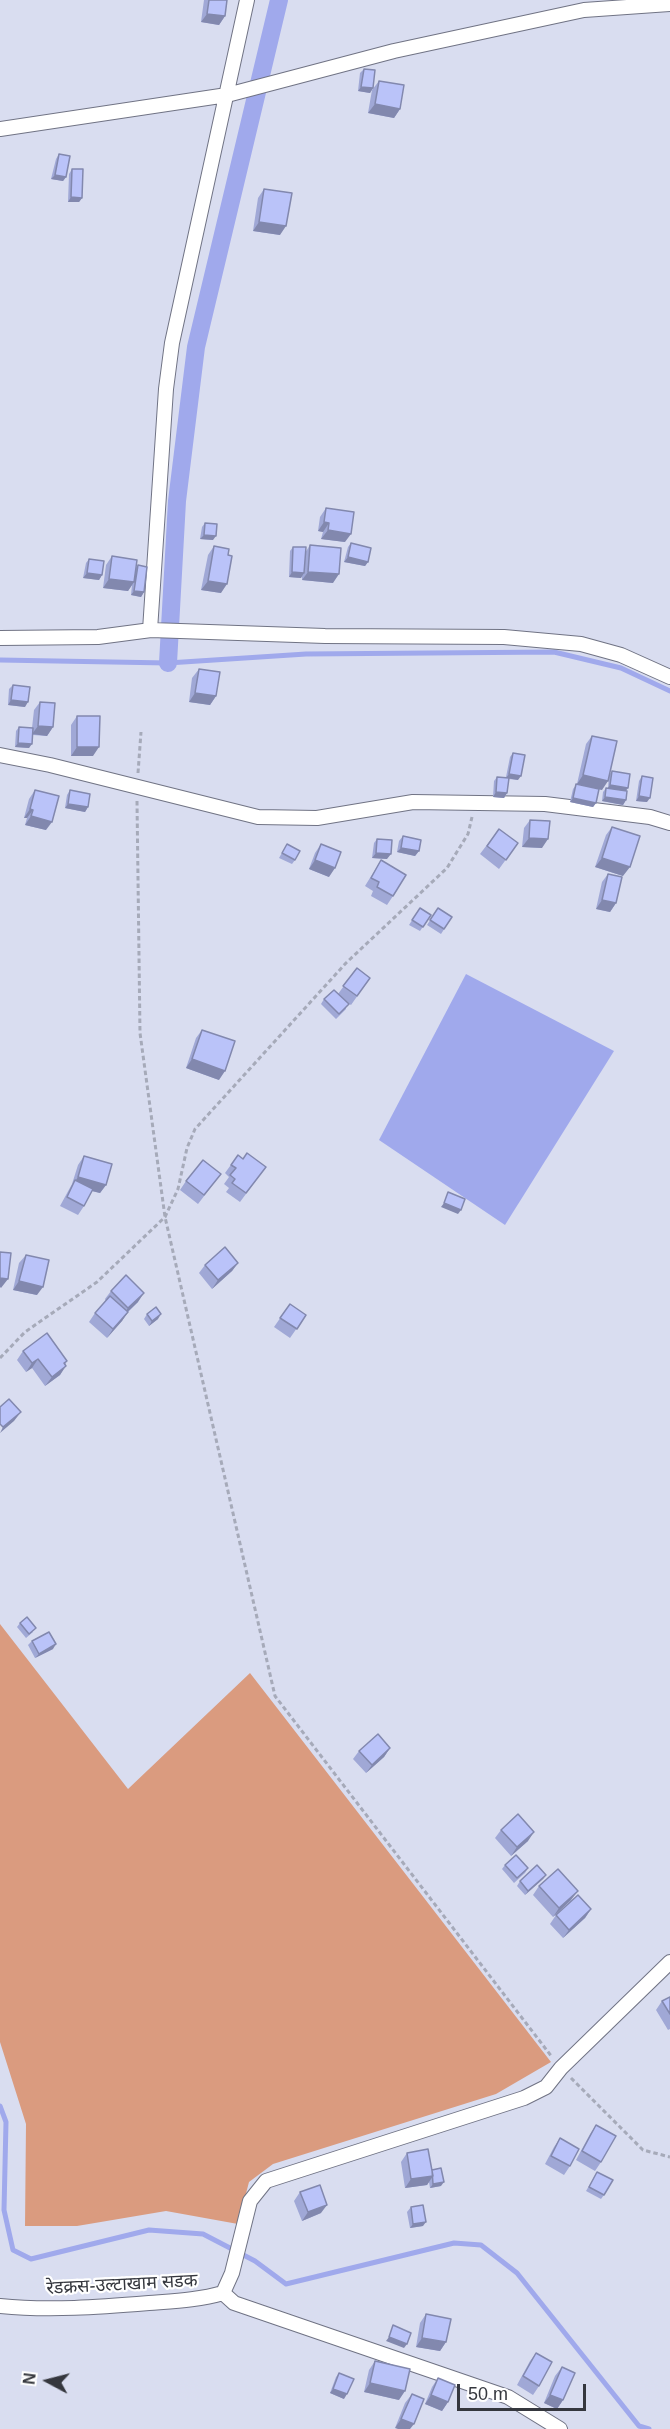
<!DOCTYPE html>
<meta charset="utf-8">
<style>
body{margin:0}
#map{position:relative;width:670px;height:2429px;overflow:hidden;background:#d9ddf0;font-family:Arial,sans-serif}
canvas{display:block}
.north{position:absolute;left:18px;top:2351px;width:60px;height:60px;-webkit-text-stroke:4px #fff;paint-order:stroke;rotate:277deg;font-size:16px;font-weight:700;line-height:24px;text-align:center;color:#35373e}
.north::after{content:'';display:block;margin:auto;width:21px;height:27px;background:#35373e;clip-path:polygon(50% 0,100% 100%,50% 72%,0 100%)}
.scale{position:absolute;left:457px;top:2384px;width:129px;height:27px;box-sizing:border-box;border:3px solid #35373e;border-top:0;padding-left:8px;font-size:18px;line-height:21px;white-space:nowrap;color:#35373e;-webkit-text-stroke:4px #fff;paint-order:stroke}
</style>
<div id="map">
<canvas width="670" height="2429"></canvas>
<div class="north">N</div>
<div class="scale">50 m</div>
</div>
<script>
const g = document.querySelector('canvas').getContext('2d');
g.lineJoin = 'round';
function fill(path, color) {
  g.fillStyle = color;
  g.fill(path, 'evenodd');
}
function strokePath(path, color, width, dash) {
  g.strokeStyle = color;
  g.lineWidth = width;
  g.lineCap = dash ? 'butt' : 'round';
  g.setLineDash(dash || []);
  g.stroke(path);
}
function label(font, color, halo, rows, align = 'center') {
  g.font = font + ' Arial,"Noto Sans Devanagari",sans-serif';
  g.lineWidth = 4.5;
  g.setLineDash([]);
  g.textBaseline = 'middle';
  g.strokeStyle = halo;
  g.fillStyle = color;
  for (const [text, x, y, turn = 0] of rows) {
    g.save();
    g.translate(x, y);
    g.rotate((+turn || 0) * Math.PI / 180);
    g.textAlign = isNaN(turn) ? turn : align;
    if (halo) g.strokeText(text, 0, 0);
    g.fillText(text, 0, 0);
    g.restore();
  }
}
fill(new Path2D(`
 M0 1624 128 1789 250 1673 551 2062 496 2094 273 2164 249 2182 238 2224 166 2211 77 2226H25L26 2124 0 2042Z`), '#da9b7f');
fill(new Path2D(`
 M466 974 614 1051 505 1225 379 1140Z`), '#a0a9ec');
strokePath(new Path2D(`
 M0 660 168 663 306 654 554 652 621 668 670 691
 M0 2106 6 2122 4 2210 13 2250 31 2259 149 2230 203 2234 255 2261 286 2284 454 2243 481 2245 517 2273 639 2426 649 2429`), '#a0a9ec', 5);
strokePath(new Path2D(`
 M168 663 177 501 196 347 279 0`), '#a0a9ec', 18);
const street = new Path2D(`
 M0 129 227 95 394 51 584 10 670 4
 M150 630 166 389 172 343 247 0
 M0 638 98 637 151 630 325 636 504 637 581 644 621 655 670 677
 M0 755 50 765 258 817 317 818 413 802 545 804 650 817 670 823
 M223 2293 234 2303 508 2397 560 2429
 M0 2306C49 2311 100 2307 149 2303 174 2301 199 2300 223 2293L232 2273 250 2201 266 2181 524 2098 546 2087 561 2068 670 1962`);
strokePath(street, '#707384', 16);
strokePath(new Path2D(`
 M138 773 141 732
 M137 801 140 1033 165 1217 275 1696 552 2057
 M0 1358 25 1332 97 1282 165 1217 178 1189 187 1148 195 1129 346 963 447 868 468 834 472 817
 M571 2078 643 2150 670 2157`), '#a6aab9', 3, [4.5, 3]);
strokePath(street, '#fff', 14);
fill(new Path2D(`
 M204 0H227L225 16 219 25 201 22Z
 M364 69 373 88 370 93 358 91 360 73Z
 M379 81 400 109 394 118 368 113 372 90Z
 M59 154 66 177 63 181 51 179 56 159Z
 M72 169 82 198 79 202H68L69 174Z
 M264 189 280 235 253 231 258 198Z
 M326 508 345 542 321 539 323 532 318 531 320 517Z
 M205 523 213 540 200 539 202 527Z
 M351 543 368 562 365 566 344 562 348 547Z
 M310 545 333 583 302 580V575L301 578 289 577 290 551 293 547 305 553Z
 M214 546 221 593 201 590 208 555Z
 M112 556 136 567 138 565 144 592 141 597 131 595 132 585 128 591 103 588 106 565Z
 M89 559 102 575 99 580 83 578 86 563Z
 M199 669 216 696 210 705 189 702 192 678Z
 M13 685 25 707 8 705 9 689Z
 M40 702 53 727 47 736 33 735 29 748 15 747 16 731 19 727 32 728 34 710Z
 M77 716 93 756H71V725Z
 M592 736 602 790 599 789 596 803 593 807 570 802 573 789 577 784 586 744Z
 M513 753 518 780 509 779 507 793 504 798 493 797 494 781 497 777H506L510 757Z
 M612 771 626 791V800L623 805 602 801 603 792 606 788H608L609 775Z
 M642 776 647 802 636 801 639 781Z
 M35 790 46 830 25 825 27 818H24L29 799Z
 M70 790 88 807 85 812 65 808 67 795Z
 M530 820 542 848 522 847 524 828Z
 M612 827 623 876 595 867 606 835Z
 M499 829 518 843 499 869 480 854Z
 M403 836 419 851 415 856 397 852 399 841Z
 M377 839 387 859 372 858 374 843Z
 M287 844 295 860 292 864 279 858Z
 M321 844 329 877 309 869 315 853Z
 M381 860 393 896 387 905 371 896 373 891 365 886Z
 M608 874 616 903 610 912 596 909 602 882Z
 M420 908 431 915 420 931 409 925Z
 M438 908 452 917 441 934 427 925Z
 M357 968 370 978 351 1005 345 1001 346 1009 336 1019 321 1004 324 999 338 994Z
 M202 1030 219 1080 186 1068 196 1038Z
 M238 1155 243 1159 266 1167 240 1202 226 1192 229 1188 224 1184 229 1177 225 1173Z
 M84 1156 106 1185 100 1193 92 1191 84 1206 78 1215 60 1206 72 1184 78 1165Z
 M221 1174 198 1204 180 1190 186 1181Z
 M26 1255 37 1295 13 1290 19 1263Z
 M238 1263 232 1271 212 1289 199 1273 205 1265Z
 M111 1291 138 1302 128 1312 122 1321 107 1338 89 1322 95 1313 106 1301 105 1299Z
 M290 1304 306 1315 290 1338 274 1327Z
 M147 1314 158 1319 149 1326 144 1319Z
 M23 1351 67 1361 60 1375 45 1386 32 1368 26 1372 17 1360Z
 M20 1623 33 1632 26 1638 17 1627Z
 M32 1641 53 1649 35 1658 28 1645Z
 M390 1748 384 1757 366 1773 353 1759 359 1751Z
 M501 1830 528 1841 511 1856 495 1838Z
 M505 1865 528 1868 525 1873 514 1883 502 1869Z
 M546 1875 543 1879 525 1895 517 1886 520 1881Z
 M539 1886 571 1900 553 1917 533 1895Z
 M591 1909 585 1918 563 1938 550 1924 556 1915Z
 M670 1997V2029L668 2030 656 2010 662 2001Z
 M596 2125 601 2162 595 2171 576 2160 590 2134Z
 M560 2138 570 2166 564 2175 545 2164 554 2147Z
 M407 2153 432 2170 441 2186 430 2188 429 2182 427 2185 405 2188 401 2162Z
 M597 2172 604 2195 601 2199 586 2191Z
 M300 2192 321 2213 302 2221 294 2201Z
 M411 2207 423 2226 410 2228 407 2212Z
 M426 2314 446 2342 440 2351 416 2347 420 2323Z
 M536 2353 539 2386 533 2395 517 2385 530 2361Z
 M375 2361 399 2400 364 2392 369 2370Z
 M562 2367 563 2400 557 2409 544 2403 555 2376Z
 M339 2373 344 2399 330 2393 336 2377Z
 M438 2378 448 2402 442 2411 425 2404 432 2387Z
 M412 2394 424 2399 395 2428 405 2403Z`), '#a0a8d6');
fill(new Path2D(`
 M207 14 225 16 219 25 201 22Z
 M361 87 373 88 370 93 358 91Z
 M375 104 400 109 394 118 368 113Z
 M55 175 66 177 63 181 51 179Z
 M71 197 82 198 79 202H68Z
 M259 222 286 226 280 235 253 231Z
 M324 522 329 523 323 532 318 531Z
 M328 530 351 534 345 542 321 539Z
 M204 535 216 536 213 540 200 539Z
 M348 557 368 562 365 566 344 562Z
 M292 572 304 573 301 578 289 577Z
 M308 572 339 574 333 583 302 580Z
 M87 573 102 575 99 580 83 578Z
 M109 579 134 582 128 591 103 588Z
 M208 581 227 584 221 593 201 590Z
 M134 591 144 592 141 597 131 595Z
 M195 693 216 696 210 705 189 702Z
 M11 700 28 702 25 707 8 705Z
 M38 726 53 727 47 736 32 734Z
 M18 743 32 744 29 748 15 747Z
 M77 747H99L93 756H71Z
 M509 774 521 776 518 780 506 778Z
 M583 775 608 781 602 790 577 784Z
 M610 785 628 788 625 792 607 789Z
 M496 792 507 793 504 798 493 797Z
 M639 796 650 798 647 802 636 801Z
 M605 797 626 800 623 805 602 801Z
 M573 798 596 803 593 807 570 802Z
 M68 804 88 807 85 812 65 808Z
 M30 809 33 810 27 818H24Z
 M31 816 52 822 46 830 25 825Z
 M529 838 548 839 542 848 522 847Z
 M401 848 419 851 415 856 397 852Z
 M376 853 391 854 387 859 372 858Z
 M602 858 630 867 623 876 595 867Z
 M315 860 335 868 329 877 309 869Z
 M602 900 616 903 610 912 596 909Z
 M192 1059 225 1071 219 1080 186 1068Z
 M78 1177 106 1185 100 1193 72 1186Z
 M444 1203 461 1210 458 1214 441 1207Z
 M238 1263 232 1271 212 1289 218 1280Z
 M0 1278 8 1279 1 1288 0 1287Z
 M19 1281 43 1287 37 1295 13 1290Z
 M144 1293 138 1302 122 1317 128 1308Z
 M128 1312 122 1321 107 1338 113 1329Z
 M161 1314 158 1319 149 1326 152 1321Z
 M38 1359 32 1368 26 1372 32 1363Z
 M66 1366 60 1375 45 1386 52 1377Z
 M21 1412 14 1421 0 1433 3 1427Z
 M56 1644 53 1649 35 1658 39 1654Z
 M390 1748 384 1757 366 1773 372 1765Z
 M534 1832 528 1841 511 1856 517 1847Z
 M546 1875 543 1879 525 1895 528 1891Z
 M578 1891 571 1900 553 1917 559 1908Z
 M591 1909 585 1918 563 1938 569 1930Z
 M433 2176 427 2185 405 2188 411 2179Z
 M444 2182 441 2186 430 2188 433 2184Z
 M327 2205 321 2213 302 2221 308 2212Z
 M426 2222 423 2226 410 2228 413 2224Z
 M389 2337 407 2344 404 2348 386 2341Z
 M422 2338 446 2342 440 2351 416 2347Z
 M370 2383 405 2391 399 2400 364 2392Z
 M333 2389 347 2394 344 2399 330 2393Z
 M431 2395 448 2402 442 2411 425 2404Z
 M550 2395 563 2400 557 2409 544 2403Z
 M401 2419 414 2424 410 2429H398L395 2428Z`), '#8288ae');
const building = new Path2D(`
 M209 0H227L225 16 207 14Z
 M364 69 375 70 373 88 361 87Z
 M379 81 404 85 400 109 375 104Z
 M59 154 70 156 66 177 55 175Z
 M72 169H83L82 198 71 197Z
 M264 189 292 193 286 226 259 222Z
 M326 508 354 512 351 534 328 530 329 523 324 522Z
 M205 523 217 524 216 536 204 535Z
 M351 543 371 548 368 562 348 557Z
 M310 545 341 548 339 574 308 572Z
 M214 546 229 549 228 555 232 556 227 584 208 581Z
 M293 547H306L304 573 292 572Z
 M112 556 137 560 134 582 109 579Z
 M89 559 104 561 102 575 87 573Z
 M138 565 147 567 144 592 134 591Z
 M199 669 220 672 216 696 195 693Z
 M13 685 30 687 28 702 11 700Z
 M40 702 55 703 53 727 38 726Z
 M77 716H100L99 747H77Z
 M19 727 33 728 32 744 18 743Z
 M592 736 617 741 608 781 583 775Z
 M513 753 525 755 521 776 509 774Z
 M612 771 630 774 628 788 610 785Z
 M642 776 653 778 650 798 639 796Z
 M497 777 509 778 507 793 496 792Z
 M576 784 599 789 596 803 573 798Z
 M606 788 627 791 626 800 605 797Z
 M35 790 59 796 52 822 31 816 33 810 30 809Z
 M70 790 90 794 88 807 68 804Z
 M530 820 550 821 548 839 529 838Z
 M612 827 640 836 630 867 602 858Z
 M499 829 518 843 506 860 487 846Z
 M403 836 421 840 419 851 401 848Z
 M377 839 392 840 391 854 376 853Z
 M287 844 300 851 295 860 282 853Z
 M321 844 341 852 335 868 315 860Z
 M381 860 406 875 393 896 377 887 379 882 371 878Z
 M608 874 622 877 616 903 602 900Z
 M420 908 431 915 423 927 412 920Z
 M438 908 452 917 444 929 430 920Z
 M357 968 370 978 357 996 343 986Z
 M334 990 349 1004 339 1014 324 999Z
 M202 1030 235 1041 225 1071 192 1059Z
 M247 1153 266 1167 246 1193 232 1183 235 1179 230 1175 236 1168 231 1165 238 1155 243 1159Z
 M84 1156 112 1164 106 1185 78 1177Z
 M203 1160 221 1174 204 1195 186 1181Z
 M75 1180 93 1189 84 1206 67 1197Z
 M448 1192 465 1199 461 1210 444 1203Z
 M225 1247 238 1263 218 1280 205 1265Z
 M0 1252 11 1253 8 1279 0 1278Z
 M26 1255 49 1260 43 1287 19 1281Z
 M126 1275 144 1293 128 1308 111 1291Z
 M110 1296 128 1312 113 1329 95 1313Z
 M290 1304 306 1315 297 1329 280 1318Z
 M156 1307 161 1314 152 1321 147 1314Z
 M47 1333 67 1361 64 1363 66 1366 52 1377 38 1359 32 1363 23 1351Z
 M9 1399 21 1412 3 1427 0 1424V1407Z
 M27 1617 36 1628 29 1634 20 1623Z
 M49 1632 56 1644 39 1654 32 1641Z
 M378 1734 390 1748 372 1765 359 1751Z
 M518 1814 534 1832 517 1847 501 1830Z
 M516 1855 528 1868 517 1878 505 1865Z
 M537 1865 546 1875 528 1891 520 1881Z
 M558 1869 578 1891 559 1908 539 1886Z
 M578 1895 591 1909 569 1930 556 1915Z
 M670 1997V2014L662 2001Z
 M596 2125 616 2136 601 2162 582 2151Z
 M560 2138 579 2149 570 2166 551 2156Z
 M428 2149 433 2176 411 2179 407 2153Z
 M441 2168 444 2182 433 2184 432 2170Z
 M597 2172 613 2180 604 2195 589 2187Z
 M320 2185 327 2205 308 2212 300 2192Z
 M423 2205 426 2222 413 2224 411 2207Z
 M426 2314 451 2319 446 2342 422 2338Z
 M393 2325 411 2333 407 2344 389 2337Z
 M536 2353 552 2362 539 2386 523 2376Z
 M375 2361 410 2369 405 2391 370 2383Z
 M562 2367 575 2373 563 2400 550 2395Z
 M339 2373 354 2379 347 2394 333 2389Z
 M438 2378 455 2385 448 2402 431 2395Z
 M412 2394 424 2399 414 2424 401 2419Z`);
fill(building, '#bac3f9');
strokePath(building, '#8288ae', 1.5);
label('18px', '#35373e', '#fff', [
 ["रेडक्रस-उल्टाखाम सडक",122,2285,-3]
]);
</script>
